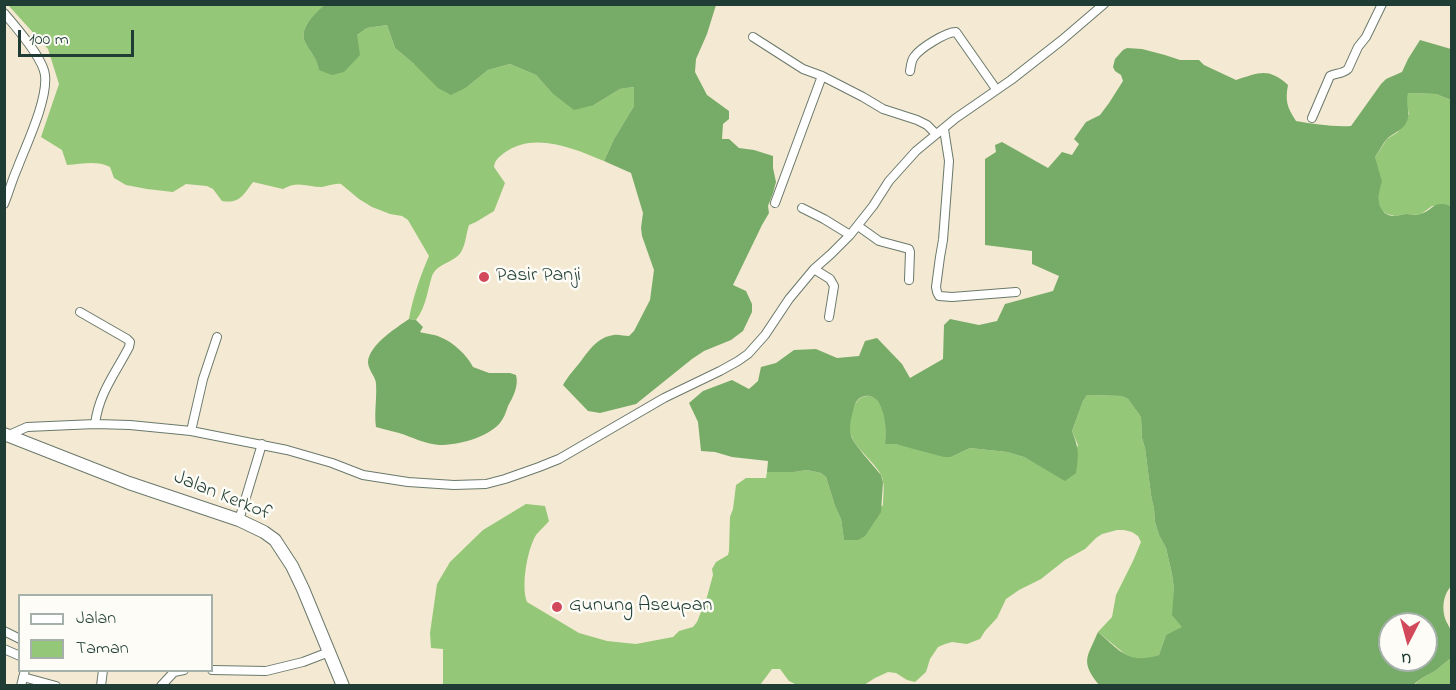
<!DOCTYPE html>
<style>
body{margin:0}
#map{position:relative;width:1456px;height:690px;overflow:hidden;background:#f4e9d2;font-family:"Indie Flower",sans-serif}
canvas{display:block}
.frame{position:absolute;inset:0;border:6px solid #1f3d34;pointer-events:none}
.legend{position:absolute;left:18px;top:594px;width:195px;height:78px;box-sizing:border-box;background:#fdfcf7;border:2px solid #a4b0a9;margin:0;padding:8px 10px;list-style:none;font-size:18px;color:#1f3d34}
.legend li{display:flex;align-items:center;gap:12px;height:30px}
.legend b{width:30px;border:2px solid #a4b0a9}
.north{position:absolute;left:1378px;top:612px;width:60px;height:60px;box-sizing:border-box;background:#fdfcf7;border:2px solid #a4b0a9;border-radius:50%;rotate:186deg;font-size:16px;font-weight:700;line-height:24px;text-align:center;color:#1f3d34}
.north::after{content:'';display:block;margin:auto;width:21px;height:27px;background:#d1495b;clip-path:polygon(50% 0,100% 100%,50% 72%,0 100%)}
.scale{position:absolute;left:18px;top:30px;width:116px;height:27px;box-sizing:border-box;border:3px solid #1f3d34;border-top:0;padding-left:8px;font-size:18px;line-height:21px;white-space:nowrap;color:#1f3d34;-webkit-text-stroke:4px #fdfcf7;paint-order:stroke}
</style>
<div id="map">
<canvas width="1456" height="690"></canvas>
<div class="frame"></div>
<ul class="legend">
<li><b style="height:8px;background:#fff"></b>Jalan</li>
<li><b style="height:16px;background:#94c777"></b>Taman</li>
</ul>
<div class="north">U</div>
<div class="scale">100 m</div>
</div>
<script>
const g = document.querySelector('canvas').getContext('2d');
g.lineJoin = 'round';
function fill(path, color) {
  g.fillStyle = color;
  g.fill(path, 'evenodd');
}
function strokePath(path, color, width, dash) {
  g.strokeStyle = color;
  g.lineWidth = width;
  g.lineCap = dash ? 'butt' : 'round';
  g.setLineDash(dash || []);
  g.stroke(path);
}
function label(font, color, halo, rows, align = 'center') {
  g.font = font + ' "Indie Flower",sans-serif';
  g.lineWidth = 5;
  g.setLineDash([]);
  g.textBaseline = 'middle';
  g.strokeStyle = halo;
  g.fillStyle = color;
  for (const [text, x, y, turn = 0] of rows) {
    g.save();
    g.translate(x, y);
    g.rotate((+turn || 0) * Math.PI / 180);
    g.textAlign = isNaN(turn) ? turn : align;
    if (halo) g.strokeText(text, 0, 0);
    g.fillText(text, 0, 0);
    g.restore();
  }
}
fill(new Path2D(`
 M8 5H326C315 13 297 29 306 44 312 55 316 56 319 69L357 35 367 28 387 25 395 48 414 64 467 87 488 70 510 64 536 75 552 93 594 105 620 89 634 87V106L614 139 604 161C574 148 533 131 504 153 498 158 495 160 494 167L505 183 494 211 476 222 469 225C466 233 466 244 461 252 454 263 437 263 432 276 427 292 426 307 416 320L409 319C413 297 420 277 429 256L408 220 402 216 390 214 372 207 359 199 341 184C334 183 329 186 322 187 308 187 297 180 283 189L253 182C244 194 240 204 222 201L213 189 207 186 186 184 173 192 147 189 126 185 114 178 110 167C96 160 82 164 67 165L62 150 41 137 59 84 48 49Z
 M1407 93 1436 94 1451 100V206L1447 205 1432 206 1420 215 1405 214 1395 216 1387 214 1381 210 1379 203V189L1375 157 1387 139 1398 132 1409 114 1406 99Z
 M1087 395 1122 396 1128 399 1141 417 1142 438 1145 448 1151 495 1154 509 1155 522 1159 535 1166 548 1172 574 1174 589 1183 628 1166 635 1159 655 1149 659H1131L1098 632 1112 617 1116 595 1133 561 1141 542 1138 536 1132 532 1124 530H1117L1102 534 1096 538 1085 549 1065 560 1041 579 1019 590 1006 599 997 618 985 631 980 639 967 644 952 642 945 644 938 647 930 659 926 672 915 682 907 680 896 673 888 672 875 678 864 685H797L789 681 780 669H772L760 685H443V649L431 648 430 633 437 584 450 562 483 530 526 504 545 506 549 521C545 526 540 530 536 535 527 550 521 586 527 602L579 633 607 641 636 644 673 637 679 631 693 627 697 622 707 597 713 575 712 569 716 562 728 555 729 551 730 517 733 509 736 485 746 478H766L767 472H794L807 470 821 473 826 477 835 506 841 519 844 540 883 505C883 496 885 485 882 477 874 458 847 446 850 423 851 412 855 395 869 396 872 396 874 397 877 400 887 411 886 430 885 444H895L951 457 970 448 1007 452 1024 457 1065 480 1078 445 1072 431 1083 401Z
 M1451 658V685L1413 686 1422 678 1435 671Z`), '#94c777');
fill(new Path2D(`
 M326 4 716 5 707 34 696 59 695 72 707 95 729 111V119L723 124 722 139H729L739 148 754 150 773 156V168L776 182 773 193 768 206 769 213 762 225 733 285 746 291 752 304V312L743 331 731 340 704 351 692 359 636 404 600 413 588 411 563 385C568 376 574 370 581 361 590 349 598 337 614 335 618 334 624 336 629 336L634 331 650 300 654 270 642 236 641 228 643 213 631 173 604 161 614 139 634 106V87L620 89 594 105 574 110 552 93 536 75 510 64 488 70 467 87 451 95 438 88 414 64 395 48 387 25 367 28 357 35 360 55 344 72 332 75 319 70C316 56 312 55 306 44 297 29 315 13 326 4Z
 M1420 40 1451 49V100L1436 94 1408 93C1405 102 1411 113 1407 121 1403 131 1392 133 1386 140 1382 145 1379 151 1375 157L1382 182C1377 194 1376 214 1393 216 1398 216 1403 214 1407 214 1412 214 1417 216 1421 214 1435 209 1432 200 1451 206L1452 585C1443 594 1441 609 1446 621 1448 625 1451 629 1452 634 1453 642 1452 651 1451 658L1435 671 1422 678 1413 685H1099C1080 661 1087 658 1098 632 1120 651 1129 665 1159 655L1166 635 1182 627 1172 615 1174 589 1172 574 1166 548 1159 535 1155 522 1154 509 1151 495 1145 448 1142 438 1141 417 1128 399 1122 396 1087 395 1083 401 1072 431C1079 449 1079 454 1076 473L1065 481 1024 457 1007 452 970 448 951 457H944L895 444H885C886 430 886 415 879 403 874 394 862 393 856 402 854 406 853 411 852 415 850 423 849 430 852 438 856 447 874 466 881 475L883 482 881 512 865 536 858 540H844L841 519 835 506 826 477 821 473 807 470 794 472H767L768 461 732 457 715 452 701 451 698 422 689 403 703 391 732 380 749 389 758 381 761 367 776 363 794 350 816 349 837 358 859 356 865 341 877 338 902 364 910 378 943 359 944 325 950 319 979 325 997 321 1005 304 1053 291 1059 276 1032 264V251L985 245V159L996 152 995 145 1002 142 1048 168 1062 152 1072 155 1079 144 1074 139 1086 122 1100 115 1109 103 1123 81 1121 75 1115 71 1113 67 1115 59 1123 50 1127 48 1142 49 1165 55 1180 60H1199L1204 65 1236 80C1259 73 1268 67 1288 85 1285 101 1287 107 1296 121 1314 124 1332 127 1351 126L1381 84 1386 79 1402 72 1408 59ZM1390 624H1426V660H1390Z
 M409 319 416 320 423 327 420 332C427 334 434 334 440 337 453 342 467 355 473 367L489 373H510L516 375C519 386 513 397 508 406 506 412 504 418 500 423 487 438 458 445 439 445 425 444 412 437 399 433 391 431 383 429 376 427 374 413 377 399 376 384 376 377 368 370 368 362 369 345 396 328 409 319Z`), '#77ac68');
const minor = new Path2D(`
 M4 13C16 27 43 58 45 75 48 100 26 145 17 169 12 180 9 192 4 204
 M753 37 803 69 822 76 863 97 883 109 917 120 927 125 936 134
 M910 71C911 66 911 61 914 57 920 48 946 32 956 32L996 89
 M1312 118 1330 76C1336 73 1343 74 1348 69L1358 47 1366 37 1382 4
 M944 129 949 161 943 240 940 257 936 287 937 292 939 296 952 297 1016 292
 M775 203 822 76
 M802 208 824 219 850 235
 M858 226 879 241 909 249 910 252 909 280
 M814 269 830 279 834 286 829 317
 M80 312 127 339 130 342 129 347C115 374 99 393 95 424
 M191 431 203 379 217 337
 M9 435 27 427 95 424 130 425 191 431 287 450 332 463 363 475 408 482 454 485 486 484 505 479 539 467 559 459 664 398 720 371 738 361 748 354 765 335 789 299 814 269 831 254 850 235 873 206 889 181 916 151 956 118 1011 80 1062 40 1104 4
 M239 520 262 444
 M4 631 20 639
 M4 649 20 656
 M212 670 266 671 303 662 329 652
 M23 677 56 686
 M21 686 25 670
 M101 686 103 670
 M161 686 174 672 184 670`);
const primary = new Path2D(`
 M4 434 129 483 239 520 264 532 275 540 292 566 303 589 343 686`);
strokePath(minor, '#6a796b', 10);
strokePath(primary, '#6a796b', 14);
strokePath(minor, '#fff', 8);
strokePath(primary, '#fff', 12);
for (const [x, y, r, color] of [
 [484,277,6,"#d1495b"],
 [557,607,6,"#d1495b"]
]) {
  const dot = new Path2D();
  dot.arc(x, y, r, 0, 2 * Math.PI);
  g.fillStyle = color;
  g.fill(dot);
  strokePath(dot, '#fdfcf7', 2);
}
label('20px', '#1f3d34', '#fdfcf7', [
 ["Pasir Panji",496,277],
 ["Gunung Aseupan",569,607]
], 'left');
label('20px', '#1f3d34', '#fdfcf7', [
 ["Jalan Kerkof",222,497,22]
]);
</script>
